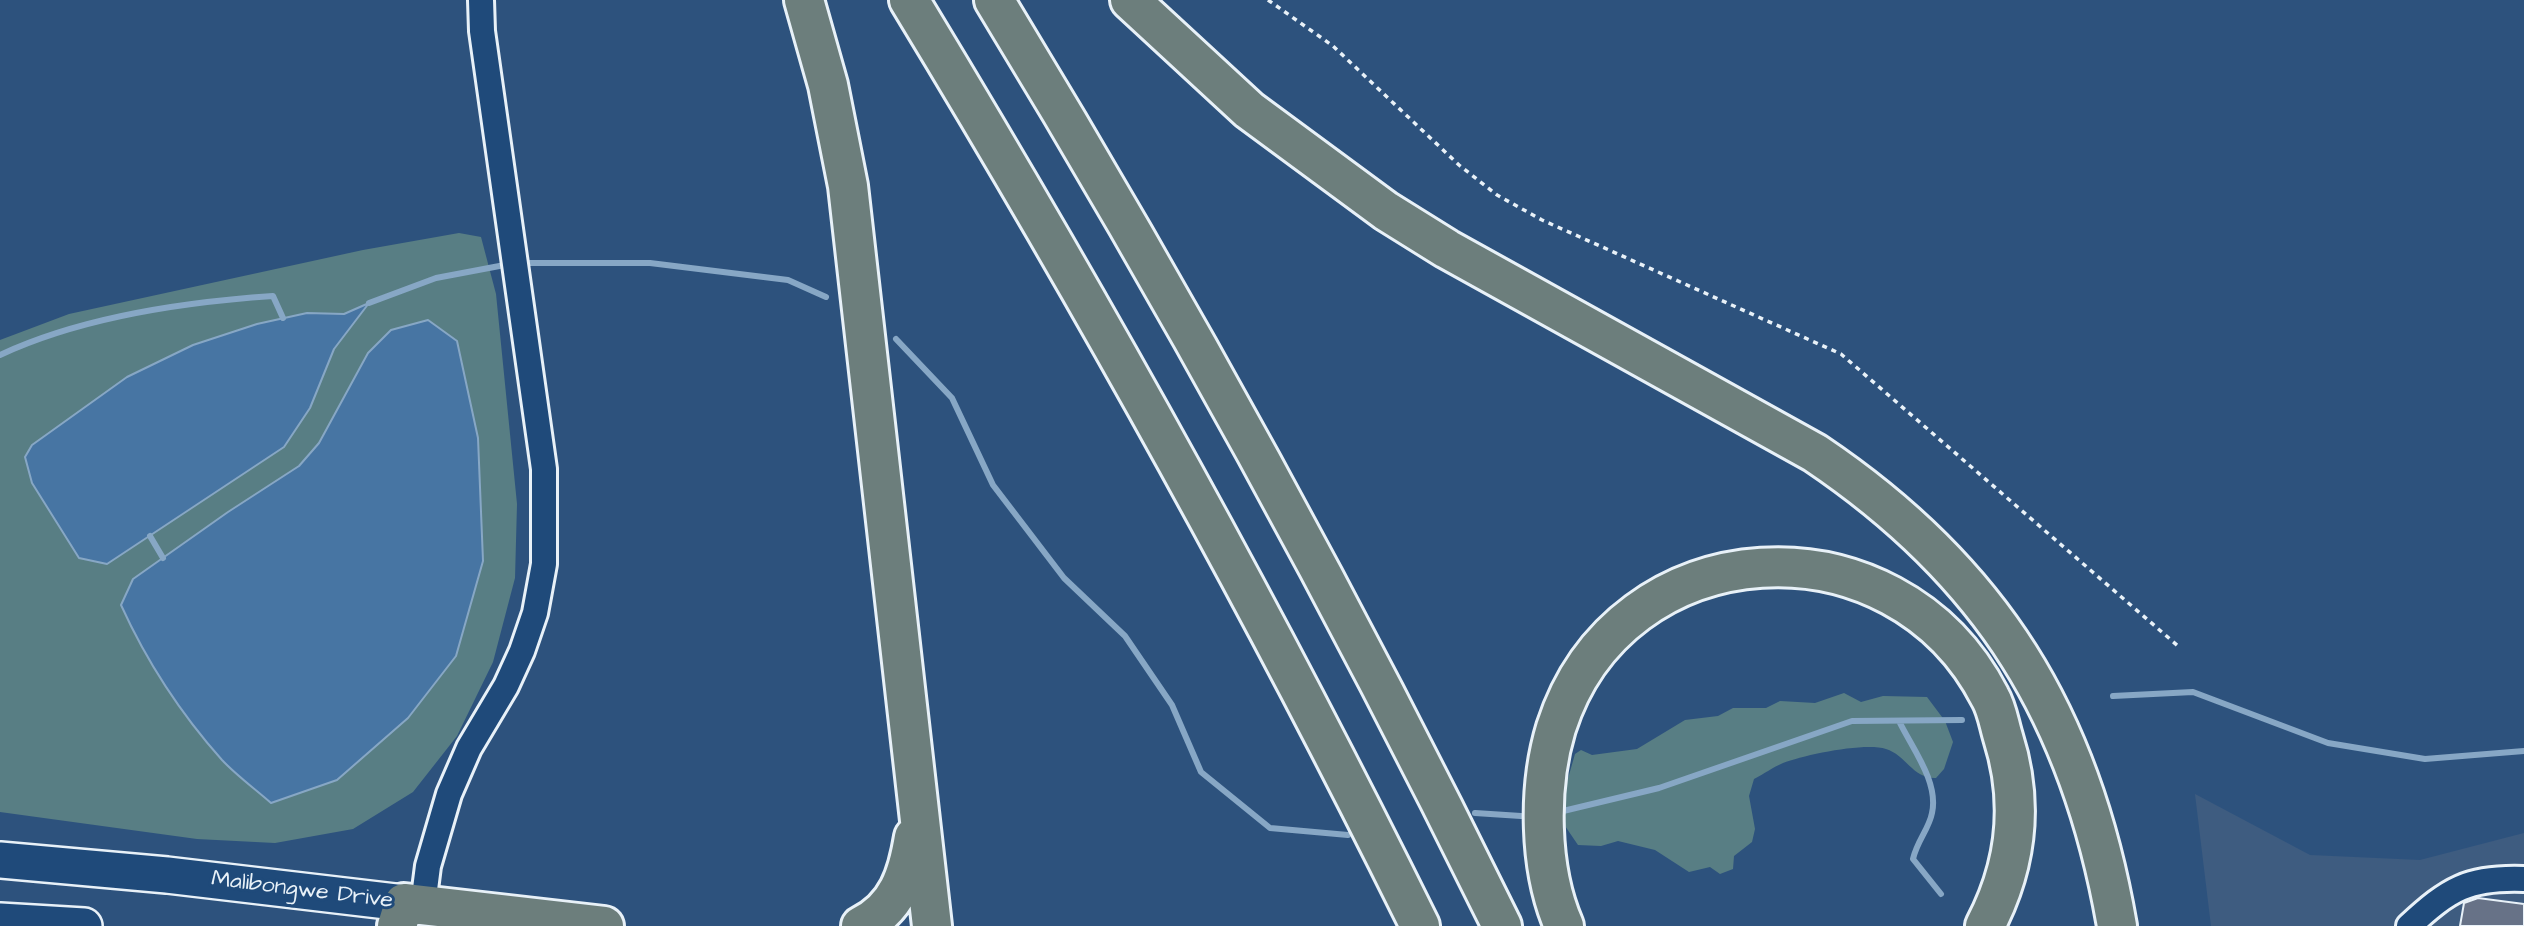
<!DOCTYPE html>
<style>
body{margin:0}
canvas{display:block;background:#2d527d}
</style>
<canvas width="2524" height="926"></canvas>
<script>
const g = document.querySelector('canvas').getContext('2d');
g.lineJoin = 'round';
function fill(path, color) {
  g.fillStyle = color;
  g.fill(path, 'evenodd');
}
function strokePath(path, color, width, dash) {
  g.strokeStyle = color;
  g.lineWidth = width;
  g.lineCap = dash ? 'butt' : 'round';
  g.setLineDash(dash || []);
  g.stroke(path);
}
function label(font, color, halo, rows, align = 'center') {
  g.font = font + ' "Architects Daughter",sans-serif';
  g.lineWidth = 6;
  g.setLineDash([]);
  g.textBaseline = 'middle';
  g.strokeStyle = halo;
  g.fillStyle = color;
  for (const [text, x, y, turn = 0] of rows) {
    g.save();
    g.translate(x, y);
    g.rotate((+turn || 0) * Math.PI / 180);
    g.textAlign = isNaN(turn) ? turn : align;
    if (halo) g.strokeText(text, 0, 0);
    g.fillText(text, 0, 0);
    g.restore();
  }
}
fill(new Path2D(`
 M2195 794 2310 855 2420 860 2524 833V926H2211Z`), '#3e5c80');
fill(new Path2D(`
 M459 233 481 237 496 294 517 504 515 578 493 662 457 736 413 792 353 829 275 843 197 839 0 812V340L69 314 363 250ZM368 304 334 349 310 408 284 447 107 564 80 558 32 483 25 457 32 445 193 345 257 324 307 313 344 314ZM319 443 176 700 133 579 228 512 299 466Z
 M1844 693 1861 702 1883 696 1927 697 1945 721 1953 742 1944 769 1936 778C1913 779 1906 755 1886 749 1865 742 1804 755 1783 763 1773 767 1764 774 1754 779L1749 796 1755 829 1752 842 1734 856 1733 869 1720 874 1710 867 1689 872 1655 850 1618 841 1601 846 1578 845 1563 823V796L1575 754 1581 750 1592 755 1637 749 1685 720 1718 716 1733 708H1766L1780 701 1815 703Z`), '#587e84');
const water = new Path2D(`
 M369 303 334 349 310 408 284 447 107 564 79 558 32 483 25 457 32 445 127 377 193 345 257 324 307 313 344 314Z
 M428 320 457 341 478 438 483 561 456 656 408 718 337 780 271 803C255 789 236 775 222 760 181 714 146 660 121 605L133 579 228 512 299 466 319 443 368 353 391 330Z`);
fill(water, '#4775a3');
strokePath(water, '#87a7c5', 2);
strokePath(new Path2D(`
 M521 263H650L788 280 826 297
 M369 303 436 278 510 264
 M896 339 952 398 993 485 1064 578 1125 636 1172 705 1201 772 1270 828 1348 835
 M0 355C81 317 184 302 273 296L283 318
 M150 536 163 558
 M2113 696 2193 692 2328 743 2425 759 2524 751
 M1899 721C1912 748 1939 782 1932 813 1929 829 1917 841 1913 859L1941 894
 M1559 812 1659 788 1852 721 1962 720
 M1475 813 1521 816`), '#87a7c5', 6);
const building = new Path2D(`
 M2478 898 2524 904V926H2460L2464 903Z`);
fill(building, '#677287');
strokePath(building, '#e8f1f8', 2);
const street = new Path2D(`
 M423 905 428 866 449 794 469 748 506 686 522 651 535 613 544 564V469L482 31 481 0
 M2409 926C2449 889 2468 877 2524 879`);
const secondary = new Path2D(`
 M0 860 167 875 404 903
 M0 921 84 926`);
const primary = new Path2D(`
 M397 926 404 903 604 926`);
const highway = new Path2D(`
 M804 0 828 85 848 186 932 926
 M909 0C1092 301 1264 610 1420 926
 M994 0C1177 300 1347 610 1502 926
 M1130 0 1249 110 1386 211 1447 249 1815 453C1992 572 2081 717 2117 926
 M861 926C898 908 908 874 914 837
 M1564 926C1539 869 1538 787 1556 728 1620 527 1895 512 1990 697 1997 709 1999 724 2003 737 2024 803 2017 865 1985 926`);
strokePath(street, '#e8f1f8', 30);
strokePath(secondary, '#e8f1f8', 40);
strokePath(primary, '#e8f1f8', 44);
strokePath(highway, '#e8f1f8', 44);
strokePath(new Path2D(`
 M1268 0 1333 46 1459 165 1497 195 1542 220 1841 354 2178 646`), '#e8f1f8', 3.5, [5, 5]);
strokePath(street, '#1f4a7a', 24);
strokePath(secondary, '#1f4a7a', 35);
strokePath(primary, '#6c7e7c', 38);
strokePath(highway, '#6c7e7c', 38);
label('23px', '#e8f1f8', '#1f4a7a', [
 ["Malibongwe Drive",302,891,7]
]);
</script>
